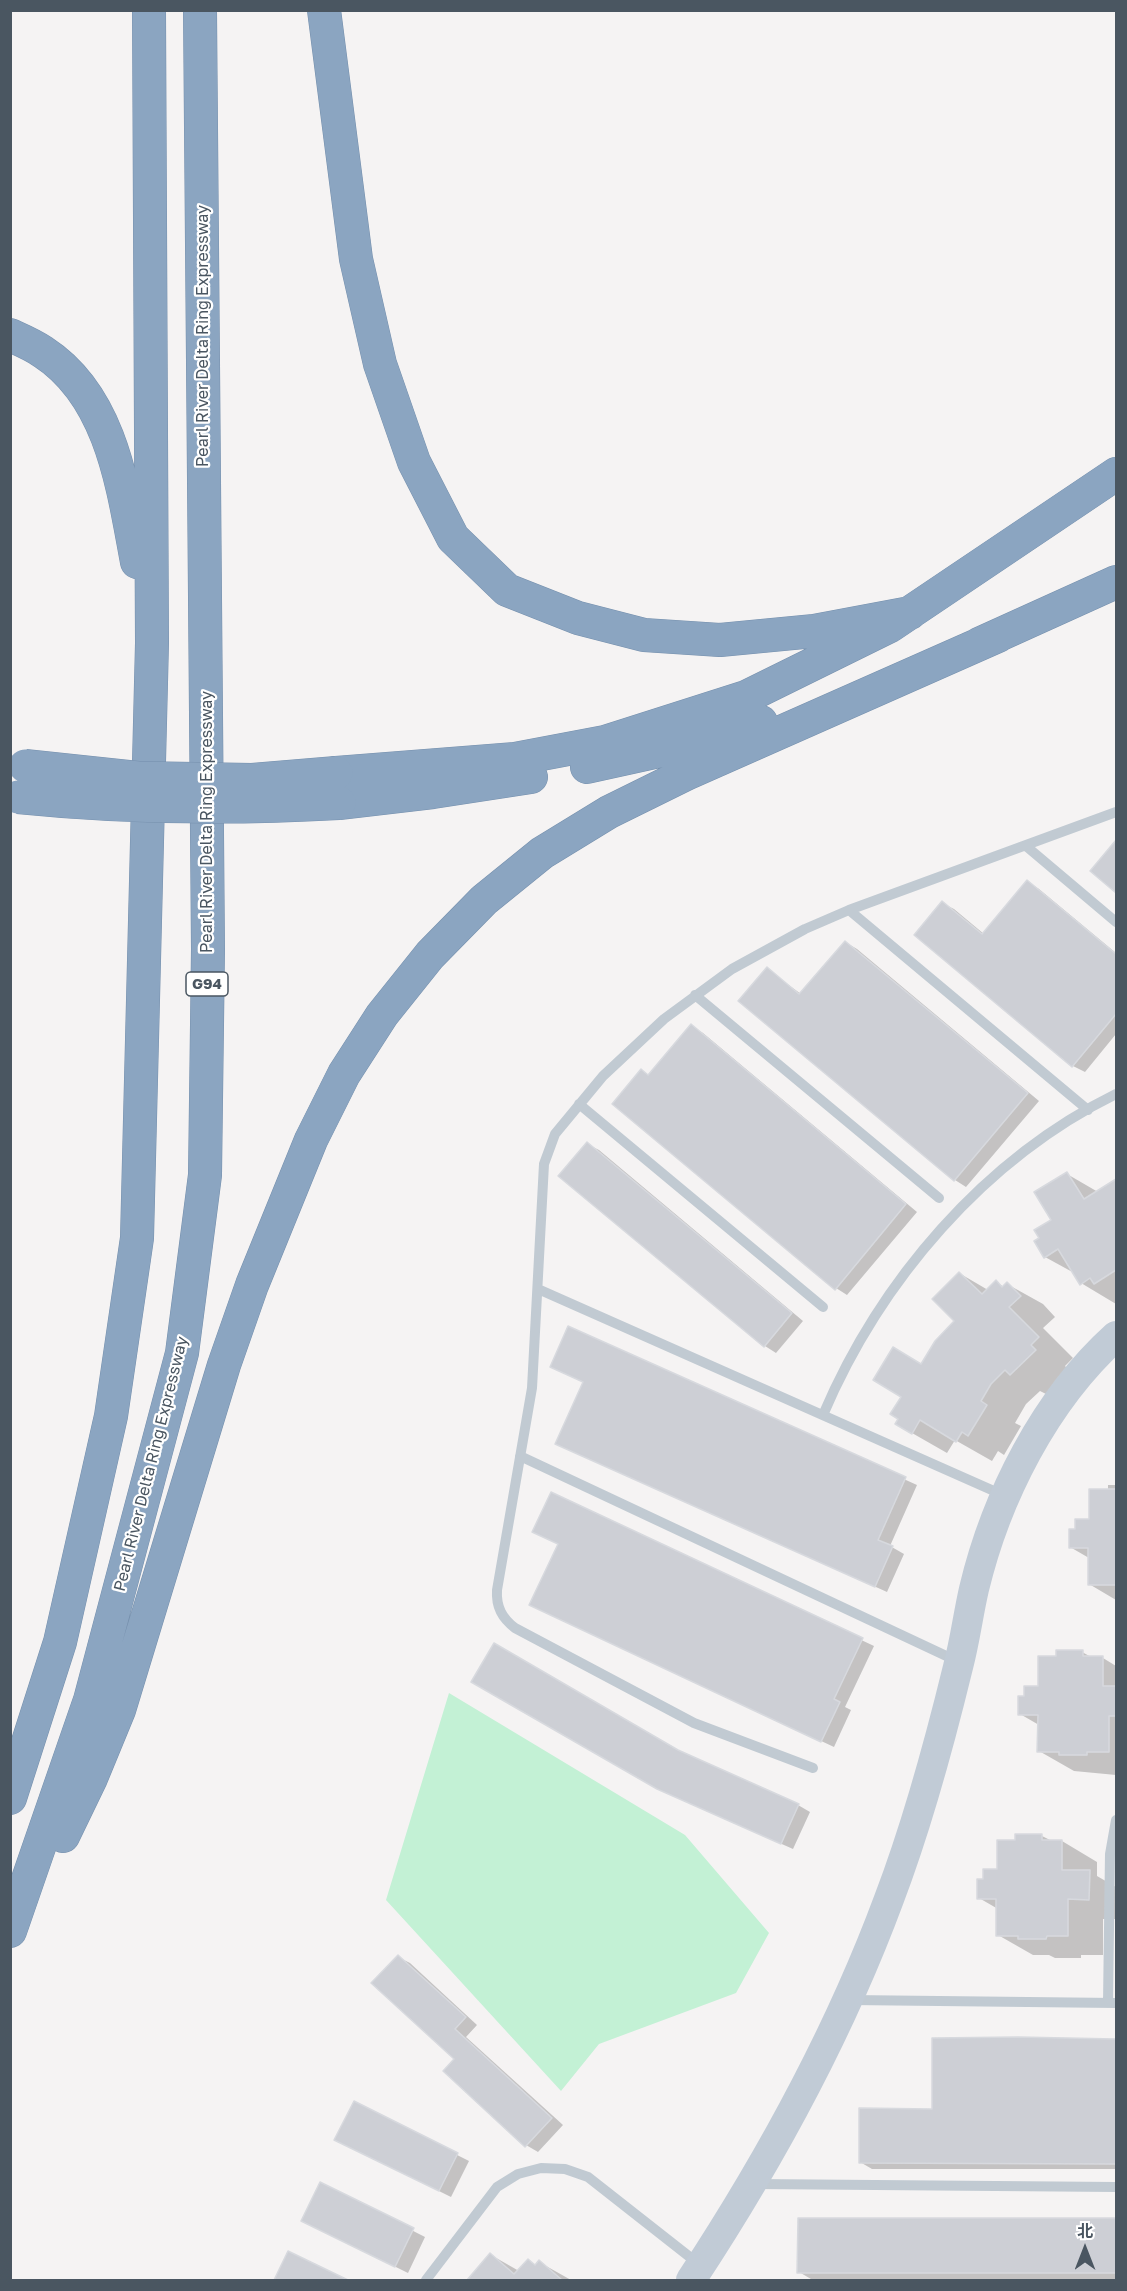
<!DOCTYPE html>
<meta charset="utf-8">
<style>
body{margin:0}
#map{position:relative;width:1127px;height:2291px;overflow:hidden;background:#f5f3f3;font-family:"Golos Text","Noto Sans SC",sans-serif}
canvas{display:block}
.frame{position:absolute;inset:0;border:12px solid #4a5661;pointer-events:none}
.north{position:absolute;left:1055px;top:2219px;width:60px;height:60px;-webkit-text-stroke:4px #fff;paint-order:stroke;rotate:0deg;font-size:16px;font-weight:700;line-height:24px;text-align:center;color:#4a5661}
.north::after{content:'';display:block;margin:auto;width:21px;height:27px;background:#4a5661;clip-path:polygon(50% 0,100% 100%,50% 72%,0 100%)}
</style>
<div id="map">
<canvas width="1127" height="2291"></canvas>
<div class="frame"></div>
<div class="north">北</div>
</div>
<script>
const g = document.querySelector('canvas').getContext('2d');
g.lineJoin = 'round';
function fill(path, color) {
  g.fillStyle = color;
  g.fill(path, 'evenodd');
}
function strokePath(path, color, width, dash) {
  g.strokeStyle = color;
  g.lineWidth = width;
  g.lineCap = dash ? 'butt' : 'round';
  g.setLineDash(dash || []);
  g.stroke(path);
}
function label(font, color, halo, rows, align = 'center') {
  g.font = font + ' "Golos Text",sans-serif';
  g.lineWidth = 4.5;
  g.setLineDash([]);
  g.textBaseline = 'middle';
  g.strokeStyle = halo;
  g.fillStyle = color;
  for (const [text, x, y, turn = 0] of rows) {
    g.save();
    g.translate(x, y);
    g.rotate((+turn || 0) * Math.PI / 180);
    g.textAlign = isNaN(turn) ? turn : align;
    if (halo) g.strokeText(text, 0, 0);
    g.fillText(text, 0, 0);
    g.restore();
  }
}
fill(new Path2D(`
 M449 1693 685 1835 769 1933 736 1993 599 2044 561 2091 386 1900Z`), '#c3f1d5');
fill(new Path2D(`
 M1116 843V891L1092 871Z
 M1028 882 1039 889 1116 953V1034L1085 1072 1073 1066 942 903 954 909 984 934Z
 M845 942 857 949 1039 1101 966 1187 955 1180 767 969 801 994Z
 M691 1026 703 1033 917 1212 847 1295 836 1288 649 1076Z
 M587 1144 599 1150 803 1321 776 1353 765 1346Z
 M1067 1174 1098 1192 1116 1180V1304L1081 1283 1076 1274 1045 1257 1041 1238 1053 1220Z
 M959 1273 988 1290 996 1282 1004 1287 1007 1284 1043 1304 1055 1317 1043 1328 1073 1358 1065 1366 1070 1371 1046 1394 1040 1391 1026 1404 1015 1423 1021 1426 1004 1455 998 1451 992 1461 955 1440 947 1453 912 1433 922 1365 956 1321Z
 M569 1328 917 1485 890 1546 904 1554 887 1592 557 1443 584 1382Z
 M1108 1485H1116V1600L1089 1584V1558L1070 1547 1076 1530 1090 1520 1108 1491Z
 M552 1494 874 1646 845 1707 851 1710 834 1747 543 1611 560 1545 534 1532Z
 M1082 1652 1093 1658H1103L1116 1666V1775L1074 1771 1039 1751V1725L1020 1714 1026 1697 1039 1687 1057 1658Z
 M473 1681 677 1751 798 1805 810 1812 793 1849 671 1795Z
 M1042 1836 1052 1841H1062L1097 1862V1876L1116 1887V1919H1103V1955H1081V1958H1055L1049 1955H1033L998 1935V1909L979 1898 984 1881 999 1871 1016 1841Z
 M398 1957 410 1963 477 2025 466 2037 563 2125 538 2152 526 2145 456 2059Z
 M934 2039 1116 2040V2169H872L860 2162 933 2110Z
 M354 2103 469 2161 451 2197 348 2146Z
 M321 2184 425 2237 408 2273 315 2227Z
 M799 2220H1116V2280L811 2279 799 2272Z
 M289 2253 345 2280H276Z
 M491 2255 519 2271 528 2261 536 2266 539 2262 571 2280H469Z`), '#0003');
const building = new Path2D(`
 M1116 840V893L1090 871Z
 M1027 880 1116 954V1014L1072 1067 914 935 942 901 982 934Z
 M845 941 1028 1093 954 1181 738 1001 767 967 799 994Z
 M691 1024 906 1204 835 1290 612 1104 641 1069 648 1075Z
 M587 1142 792 1313 764 1347 558 1176Z
 M1067 1172 1084 1199 1116 1179V1270L1094 1284 1090 1278 1080 1285 1058 1249 1044 1258 1034 1241 1039 1238 1034 1230 1051 1220 1034 1192Z
 M959 1272 982 1294 996 1280 1002 1287 1007 1282 1021 1296 1009 1307 1039 1337 1031 1345 1036 1350 1010 1375 1005 1370 991 1384 981 1401 987 1405 968 1436 962 1432 956 1442 920 1420 912 1434 895 1424 898 1419 890 1414 901 1397 873 1380 893 1347 921 1364 935 1341 954 1321 932 1299Z
 M568 1326 906 1477 878 1540 893 1546 875 1587 555 1444 583 1382 550 1367Z
 M1089 1489H1116V1585H1088V1548H1069V1529H1075V1519H1089Z
 M551 1492 863 1638 834 1699 840 1702 821 1742 529 1605 558 1544 532 1532Z
 M494 1643 678 1750 799 1804 781 1844 657 1789 471 1682Z
 M1056 1650H1083V1656H1103V1686H1116V1716H1109V1752H1087V1755H1059V1752H1037L1038 1715H1018V1696H1024V1686H1038V1656H1056Z
 M1015 1834H1042V1840H1062V1870H1090L1089 1900 1068 1899V1936H1047L1046 1939H1018V1936H996V1899H977V1879H983V1869H997V1840H1015Z
 M398 1955 466 2017 455 2029 552 2118 525 2147 443 2071 454 2059 371 1983Z
 M1018 2037 1116 2039V2164L859 2163V2108L932 2109V2038Z
 M354 2101 458 2153 439 2191 334 2140Z
 M320 2182 414 2228 395 2267 301 2221Z
 M798 2218H1116V2273H797Z
 M288 2251 348 2280H274Z
 M490 2253 514 2274 528 2259 535 2265 539 2260 562 2280H467Z`);
fill(building, '#cdcfd5');
strokePath(building, '#d7d9de', 1.5);
const highway = new Path2D(`
 M324 10 356 259 380 364 414 462 453 538 507 590 578 618 644 635 720 640 814 631 910 613
 M10 335C21 340 33 345 43 352 112 397 123 488 137 562
 M979 644 1116 582
 M587 767 687 745 761 722
 M336 773 515 759 605 742 746 697 890 626 1116 474
 M339 803 433 792 531 777
 M10 1798 60 1642 111 1416 137 1238 152 643 149 10
 M63 1836 91 1778 119 1710 224 1365 252 1285 311 1140 344 1074 382 1015 430 955 484 900 542 853 609 812 686 774 998 636
 M10 1931 90 1700 182 1353 205 1175 208 949 200 10`);
strokePath(highway, '#7690ad', 34);
strokePath(new Path2D(`
 M1026 846 1116 922
 M849 910 1088 1110
 M695 995 939 1198
 M579 1104 823 1307
 M538 1289 1003 1495
 M823 1415C880 1281 984 1159 1116 1094
 M520 1456 957 1661
 M813 1768 694 1723 515 1628C502 1618 496 1607 497 1590L532 1388 544 1164 555 1134 603 1076 664 1019 732 969 805 929 849 910 1116 812
 M850 2000 1116 2003
 M1108 2003 1110 1854 1116 1820
 M754 2184 1116 2187
 M426 2280 497 2187 518 2174 541 2168 565 2169 588 2177 700 2265`), '#c1cad2', 10);
strokePath(new Path2D(`
 M691 2280C770 2160 839 2034 889 1899 918 1823 939 1745 958 1667 965 1641 968 1615 974 1589 996 1497 1045 1400 1116 1336`), '#c1cbd6', 30);
strokePath(highway, '#8ba5c1', 33);
const highwayBridge = new Path2D(`
 M25 766 138 778 252 780 336 773
 M18 797C125 808 232 809 339 803`);
strokePath(highwayBridge, '#7690ad', 34, []);
strokePath(highwayBridge, '#8ba5c1', 33);
for (const [x, y, w] of [
 [207,984,42]
]) {
  const box = new Path2D();
  box.roundRect(x - w / 2, y - 12, w, 24, 4.5);
  g.fillStyle = '#fff';
  g.fill(box);
  strokePath(box, '#4a5661', 1.5);
}
label('bold 15px', '#4a5661', null, [
 ["G94",207,984]
]);
label('16px', '#4a5661', '#fff', [
 ["Pearl River Delta Ring Expressway",203,336,-90],
 ["Pearl River Delta Ring Expressway",207,822,-90],
 ["Pearl River Delta Ring Expressway",151,1464,-76]
]);
</script>
